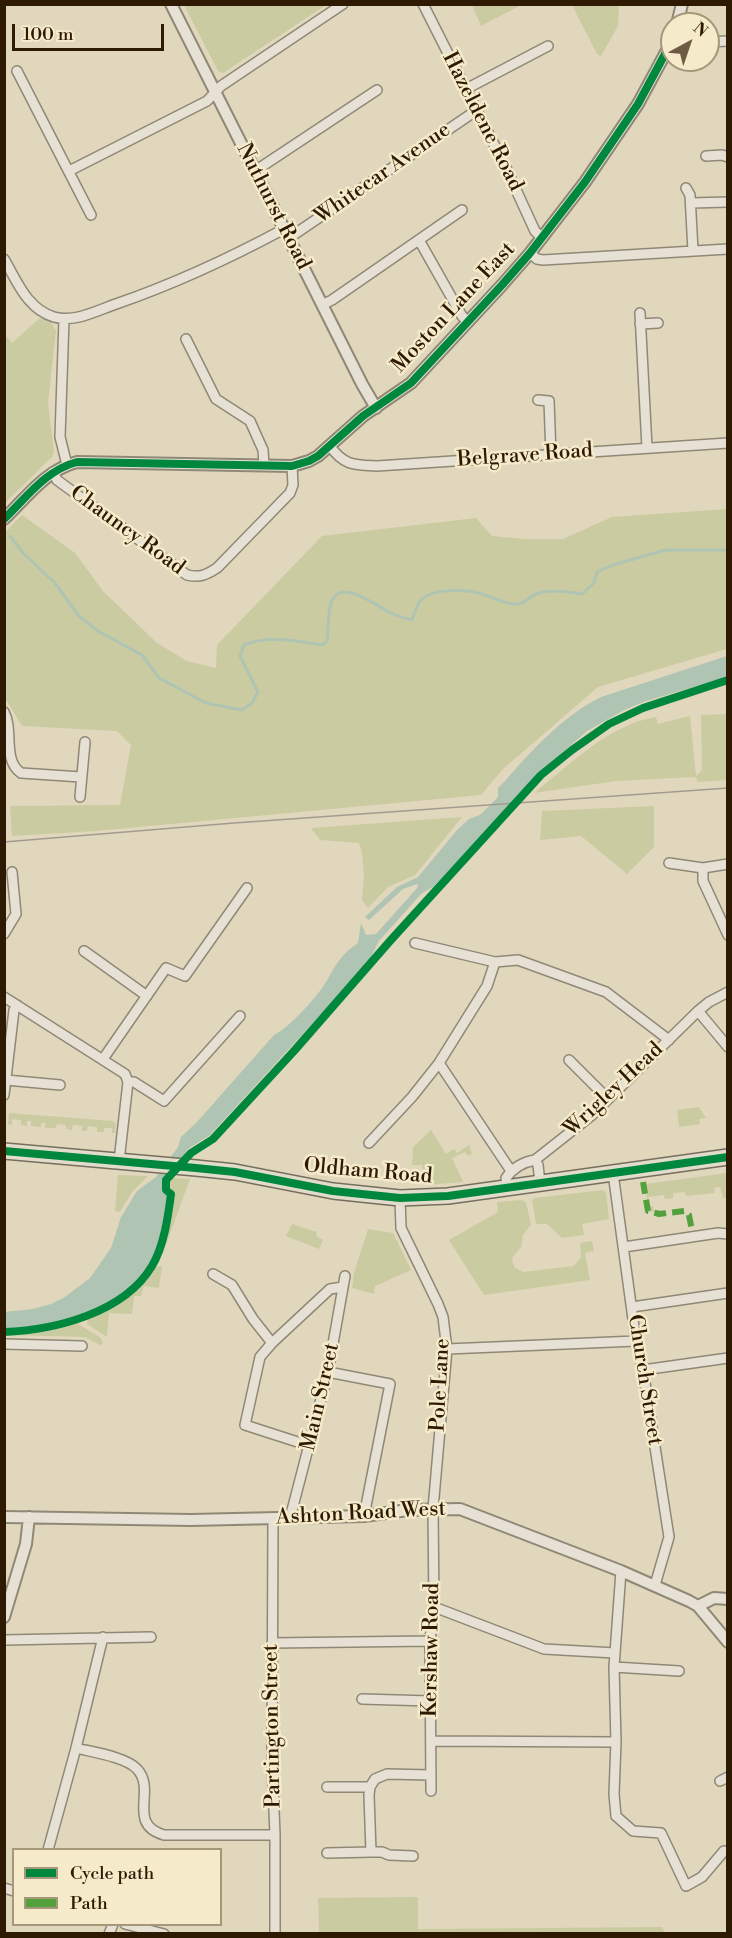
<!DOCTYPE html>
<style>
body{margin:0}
#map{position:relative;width:732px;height:1938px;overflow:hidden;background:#e1d7bc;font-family:"Libre Bodoni",serif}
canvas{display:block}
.frame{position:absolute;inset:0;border:6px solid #2e1a02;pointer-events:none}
.legend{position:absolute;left:12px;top:1848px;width:210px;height:78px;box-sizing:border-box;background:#f5eaca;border:2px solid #a5977a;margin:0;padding:8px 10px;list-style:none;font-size:18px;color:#2e1a02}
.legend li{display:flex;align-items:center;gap:12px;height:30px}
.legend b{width:30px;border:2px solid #a5977a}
.north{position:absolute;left:660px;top:12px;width:60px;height:60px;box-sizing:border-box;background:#f5eaca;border:2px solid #a5977a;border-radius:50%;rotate:40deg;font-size:16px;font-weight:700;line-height:24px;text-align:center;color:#2e1a02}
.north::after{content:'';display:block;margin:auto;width:21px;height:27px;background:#6d5c43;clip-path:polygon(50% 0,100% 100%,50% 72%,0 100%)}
.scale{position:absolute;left:12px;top:24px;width:152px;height:27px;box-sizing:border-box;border:3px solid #2e1a02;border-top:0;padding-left:8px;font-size:18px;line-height:21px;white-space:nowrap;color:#2e1a02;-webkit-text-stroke:4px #f5eaca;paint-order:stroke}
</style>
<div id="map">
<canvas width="732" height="1938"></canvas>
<div class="frame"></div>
<ul class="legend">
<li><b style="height:8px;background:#00873e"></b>Cycle path</li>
<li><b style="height:8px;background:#52a13d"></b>Path</li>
</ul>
<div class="north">N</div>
<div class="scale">100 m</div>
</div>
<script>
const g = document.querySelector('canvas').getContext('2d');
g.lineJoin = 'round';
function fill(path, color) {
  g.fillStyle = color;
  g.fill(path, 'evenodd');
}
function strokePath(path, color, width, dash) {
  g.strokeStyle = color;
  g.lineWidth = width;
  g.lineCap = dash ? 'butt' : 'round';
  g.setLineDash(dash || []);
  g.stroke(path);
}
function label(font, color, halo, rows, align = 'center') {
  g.font = font + ' "Libre Bodoni",serif';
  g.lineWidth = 5;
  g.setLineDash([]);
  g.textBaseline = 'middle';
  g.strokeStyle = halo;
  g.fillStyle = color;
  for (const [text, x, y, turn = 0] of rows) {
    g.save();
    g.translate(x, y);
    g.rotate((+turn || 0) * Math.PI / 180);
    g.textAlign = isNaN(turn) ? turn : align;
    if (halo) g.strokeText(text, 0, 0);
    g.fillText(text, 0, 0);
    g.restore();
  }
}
fill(new Path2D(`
 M184 5H326L223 73 218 71Z
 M472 5H521L481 26Z
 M572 5H619L618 26 601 56 597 54Z
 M40 318 51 322 56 331 48 403 54 452 52 457 5 503V335L12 343Z
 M727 509V649L598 687 503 769 481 795 96 831 12 836 10 806 120 805 131 745 117 731 22 726 5 698V532L22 515 75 553 103 591 157 643 187 661 216 668 217 645 322 536 476 518 492 536 524 539H563L612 517Z
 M727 714V780L698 782 695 777 616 781 534 793C571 764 608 725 656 717L658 724 690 716 696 776 702 770 701 715Z
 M654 806V847L627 874 581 836 540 840 542 811Z
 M462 817 415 875 388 887 368 908 362 900 364 876 362 853 359 843 320 840 311 828Z
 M699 1107 706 1118 699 1119 700 1124 679 1127 677 1110Z
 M9 1113 113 1121 116 1124 115 1133H112V1128H104V1132H97V1127L88 1126 87 1131H82V1126L73 1125 72 1130 66 1129V1125L57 1124 56 1128H45V1123H41V1127L31 1126V1121H27V1126L21 1125V1120L12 1119V1125L8 1124Z
 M431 1130 446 1154 454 1149 457 1153 469 1145 472 1154 468 1156 465 1152 452 1158 463 1182 425 1185 434 1168 422 1169V1165H412L413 1147Z
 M727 1173V1195L726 1198H723L720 1187 714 1188 715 1193 686 1196 685 1192 673 1193V1198L665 1199 664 1195 648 1197 649 1206H653L654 1211 661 1210 662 1213 649 1211 645 1184Z
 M118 1175 148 1176 132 1192 120 1212 115 1211Z
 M171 1178 190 1179 163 1253 156 1261 173 1195 169 1179Z
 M603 1190 606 1193 609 1219 582 1224 584 1235 562 1238 547 1224H536L532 1200 535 1198Z
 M521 1200 526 1202 531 1225 523 1235 521 1247 512 1258 514 1267 523 1272 574 1266 581 1257 580 1243 592 1241 594 1251 585 1253 590 1280 484 1295 449 1240 498 1212 497 1202Z
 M292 1224 317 1232 316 1236 323 1240 319 1249 286 1236Z
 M368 1229 393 1233 411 1270 375 1286 374 1294 352 1288 354 1273Z
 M162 1266 159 1288 144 1286 141 1296H134L132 1314 109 1313 107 1337 87 1324 88 1317C115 1299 133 1297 153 1267Z
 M75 1322 101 1338 103 1344 100 1345 84 1337 5 1335V1333L46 1330Z
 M418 1897V1929L662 1927 665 1933H319L318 1898Z`), '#cacba1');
fill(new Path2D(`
 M727 656V677L646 701 624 710 587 731 553 761 433 887 422 893 379 941 367 964 210 1135 188 1149 166 1179 162 1192 169 1196C165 1216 162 1240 153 1259 129 1308 55 1329 5 1330L4 1312 33 1309 51 1304 65 1297 90 1278 111 1248 121 1217 137 1191 156 1177 178 1147 181 1137 197 1122 274 1035C288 1029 318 996 326 982 335 966 342 953 358 943L361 923 366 935 376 934 418 887 417 884 403 889 369 920 365 917 397 887 418 877 458 829 469 819 480 815 498 797V788L505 781C533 749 563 716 601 697Z`), '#afc4b2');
strokePath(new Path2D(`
 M10 536 23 553 55 583 79 616 98 631 142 655 159 678 206 703 242 710 252 703 258 692 240 656 244 645C267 635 299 641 323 645L327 641C328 630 328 618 330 607 336 574 375 605 389 612 397 616 404 618 412 620 415 613 417 603 422 599 435 587 471 590 485 595 494 598 507 605 516 604 526 604 528 597 536 594 549 589 568 592 582 594L594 583 597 572 613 565 665 550H728`), '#afc4b2', 3);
const minor = new Path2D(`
 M423 4 506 168 535 231 542 238
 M708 42 728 41
 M17 71 91 215
 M466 89 548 46
 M706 156 722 155 728 157
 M69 171 207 101 221 86 343 4
 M255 171 377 90
 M686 188 690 195 693 251
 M691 203 728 202
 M289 238 477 110
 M419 240 462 316 468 322
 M530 253 537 259 543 260 728 249
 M4 259C17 281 27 309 54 317 74 323 96 311 116 304 174 284 230 258 284 229
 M322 305 332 300 462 210
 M640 313 647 448
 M64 319 60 437 67 465
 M640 324 658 323
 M186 339 216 399 250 421 263 450 264 465
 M538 400 549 401 551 455
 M330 446C344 466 355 465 377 466L728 443
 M53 472 57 480 187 575C200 578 206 575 217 568L290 493 293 485 292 466
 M4 712C14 730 2 760 21 773L81 777
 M80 797 85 742
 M669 863 703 868 728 864
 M703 868V881L728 935
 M4 934 16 914 12 872
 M415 943 495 962 518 960 606 992 669 1040
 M84 951 147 996
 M4 997 125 1074 128 1082 119 1161
 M698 1011 728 1047
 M103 1059 166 968 185 976 247 888
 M569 1060 608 1099
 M439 1063 511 1171
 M6 1080 60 1085
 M128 1082H134L164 1101 240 1016
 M4 1095 14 1010 17 1005
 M369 1143 412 1097 439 1063 487 986 495 962
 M535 1160 538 1165 540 1183
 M613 1173 636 1341 643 1370 669 1537 655 1585
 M507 1188 506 1178C513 1168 523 1162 535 1160L592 1115 698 1011 709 1002 728 992
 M400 1198 401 1228 438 1304 443 1317 447 1349 433 1509 434 1607 430 1641 431 1791
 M624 1247 718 1233 728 1234
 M213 1274 232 1285 253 1319 272 1343
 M632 1307 728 1293
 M4 1344 82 1346
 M447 1349 636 1341
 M643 1370 728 1358
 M328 1372 390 1384 364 1516
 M310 1446 245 1425 260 1357 272 1343 330 1289 343 1287
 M273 1518 272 1761 275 1835V1934
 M290 1518 328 1372 345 1276
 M621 1571 614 1667 616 1742 614 1794 616 1816 633 1831 661 1833 686 1886 702 1877 724 1851
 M434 1607 544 1649 615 1653
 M4 1640 151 1637
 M272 1643 430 1641
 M614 1667 679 1671
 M362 1699 430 1701
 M431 1741 616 1742
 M76 1748C92 1752 126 1757 137 1769 157 1790 126 1824 164 1835H275
 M720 1781 728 1777
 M327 1787H370
 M48 1850 76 1748 103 1637
 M371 1852 369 1795 370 1787 375 1779 387 1774 431 1775
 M327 1853 371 1852H382L389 1855 413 1856
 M4 1888 14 1891
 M125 1924 164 1934
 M109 1934 113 1924`);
const tertiary = new Path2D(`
 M171 4 362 384 376 408
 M677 24 682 4
 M4 519C27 497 46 470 77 462L292 466 309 461 318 456 363 416 411 383 502 285 530 253 585 182 638 104 672 41
 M4 1517 191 1520 364 1516 408 1510 460 1509 621 1571 689 1601 698 1606 728 1642
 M698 1606 714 1598 728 1599
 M4 1617 26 1544 29 1517`);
const trunk = new Path2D(`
 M4 1151 196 1168 235 1172 333 1191 400 1198 448 1196 728 1157`);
strokePath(minor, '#908876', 12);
strokePath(tertiary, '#908876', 14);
strokePath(trunk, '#776e5d', 18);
strokePath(minor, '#e6e1d4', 9);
strokePath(tertiary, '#e6e1d4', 10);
strokePath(trunk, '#e2dccc', 15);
strokePath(new Path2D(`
 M4 842 234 823 728 788`), '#a29c90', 1.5);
strokePath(new Path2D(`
 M643 1182 648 1211 659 1214 684 1211 689 1215 692 1231`), '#52a13d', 6, [12, 6]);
strokePath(new Path2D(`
 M4 519C27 497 46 470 77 462L292 466 309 461 318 456 363 416 411 383 502 285 530 253 585 182 638 104 672 41
 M4 1151 196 1168 235 1172 333 1191 400 1198 448 1196 728 1157
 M4 1332C55 1330 124 1313 152 1266 164 1246 168 1217 171 1194L166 1190V1180L191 1153 213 1139 294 1051 390 941 541 775 572 750 609 724 643 708 728 680`), '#00873e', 8);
label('21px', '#2e1a02', '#f5eaca', [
 ["Hazeldene Road",482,122,63],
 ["Whitecar Avenue",383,174,-35],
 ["Nuthurst Road",273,207,63],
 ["Moston Lane East",454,308,-47],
 ["Belgrave Road",525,456,-4],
 ["Chauncy Road",127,531,36],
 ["Wrigley Head",614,1090,-43],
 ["Oldham Road",368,1172,5],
 ["Church Street",644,1380,81],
 ["Pole Lane",441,1385,-87],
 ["Main Street",321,1397,-77],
 ["Ashton Road West",361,1514,-3],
 ["Kershaw Road",432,1650,-89],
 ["Partington Street",273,1726,-91]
]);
</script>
